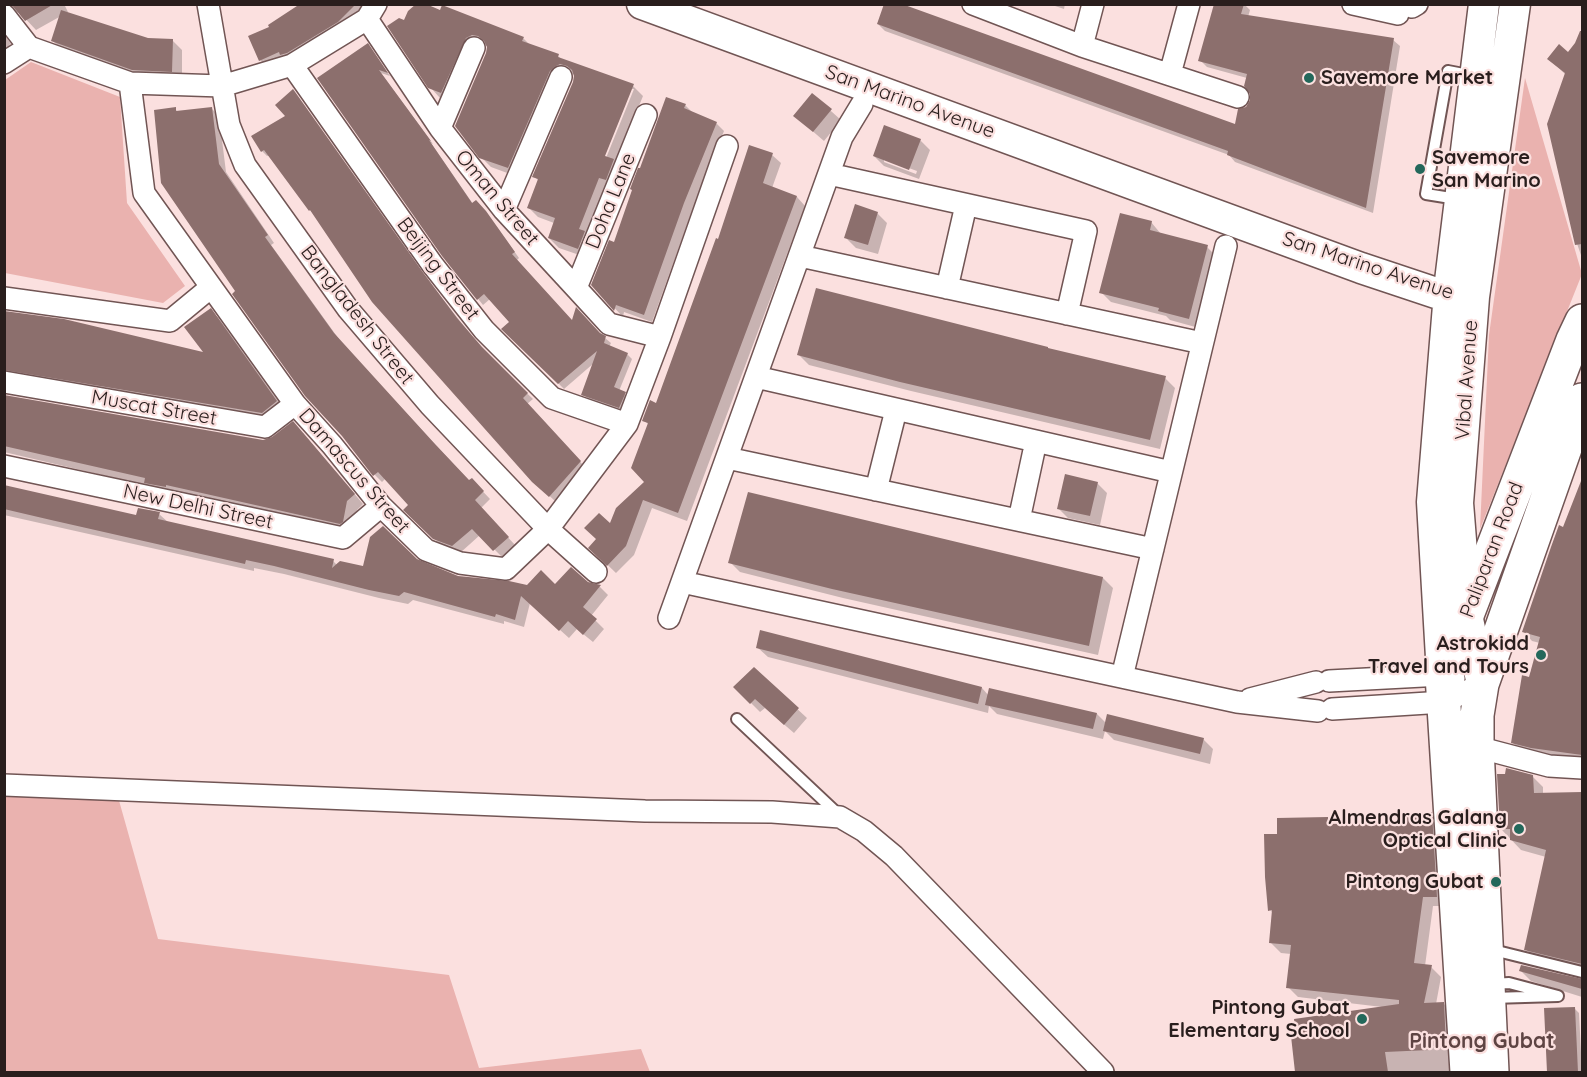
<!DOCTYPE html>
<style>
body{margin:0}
#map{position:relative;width:1587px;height:1077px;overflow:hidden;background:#fbe0df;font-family:Quicksand,sans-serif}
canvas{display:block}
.frame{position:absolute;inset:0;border:6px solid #291e1d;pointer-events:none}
</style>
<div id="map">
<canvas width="1587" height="1077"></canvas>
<div class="frame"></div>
</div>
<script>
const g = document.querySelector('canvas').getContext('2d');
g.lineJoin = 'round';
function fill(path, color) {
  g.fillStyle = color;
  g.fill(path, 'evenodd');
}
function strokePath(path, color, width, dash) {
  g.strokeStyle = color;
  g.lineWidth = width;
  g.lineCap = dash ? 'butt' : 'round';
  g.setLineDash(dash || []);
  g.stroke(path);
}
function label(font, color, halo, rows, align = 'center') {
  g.font = font + ' Quicksand,sans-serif';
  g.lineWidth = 4.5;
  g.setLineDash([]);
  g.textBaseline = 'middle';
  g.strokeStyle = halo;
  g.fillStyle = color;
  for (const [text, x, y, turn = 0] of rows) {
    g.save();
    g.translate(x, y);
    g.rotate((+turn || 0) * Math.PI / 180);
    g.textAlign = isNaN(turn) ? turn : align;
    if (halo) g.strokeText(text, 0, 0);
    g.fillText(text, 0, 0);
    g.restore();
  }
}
fill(new Path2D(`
 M31 62 120 97 127 203 185 286 163 303 5 273V80Z
 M1525 78 1582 274 1480 529 1489 335Z
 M5 792 118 797 158 939 449 975 479 1068 641 1049 650 1072H5Z`), '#eab2af');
fill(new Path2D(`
 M4 4H64L68 12 66 13 148 39 172 40 182 50V81L144 80 63 51 53 41 61 16 36 30 20 13 14 12 4 17Z
 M303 4H376L270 70 260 60 271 28Z
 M1049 4H1065L1064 9Z
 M1215 4H1244L1250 10 1248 17 1393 40 1400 46 1373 213 1235 162 1229 155 885 31 878 24 1236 126 1252 101 1247 78 1207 67 1200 60Z
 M389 27 523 38 531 46 558 56 562 60 633 86 643 96 616 163 588 258 559 248 549 238 554 223 538 217 528 207 539 181 534 176 574 82 575 74 564 76 518 177 491 167 481 157 488 46 484 45 476 48 451 102 440 98 430 87ZM631 89H634L604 163 601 162Z
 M4 34 11 44 9 45 16 57 4 66Z
 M1580 40 1582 42V258L1575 238 1566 75 1549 59 1568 54Z
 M368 45 390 76 381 73 433 144 431 143 473 204 491 219 519 258 517 260 573 322 605 338 611 343 609 347 627 354 632 359 619 391 630 398 625 412 589 400 583 394 594 363 564 389 504 329 511 322 490 299 483 305 443 255Z
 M293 91 427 279 463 325 486 354 533 399 527 404 585 467 555 501 540 487 310 210 270 155 267 156 262 151 288 117Z
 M813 95 841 120 824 141 795 116Z
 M685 105 693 113 716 123 724 131 692 211 652 322 624 312 623 317 593 285Z
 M175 109 179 113 212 109 219 116 226 172 274 243 271 245 341 342 470 482 472 480 490 499 481 508 515 545 502 557 480 535 460 553 442 546 405 510 410 506 385 479 382 482 375 475 343 436 237 291Z
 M920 140 930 150 919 179 884 166 874 156ZM884 159 917 171 916 174 884 162Z
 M772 155 781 163 772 188 797 197 805 206 687 521 652 508 634 555 616 573 590 548 646 482 649 425 644 420 657 405 719 241Z
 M877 213 887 223 878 254 856 248 846 238Z
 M1151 222 1161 234 1207 247 1217 257 1199 328 1170 320 1166 316 1111 302 1101 292Z
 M211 310 220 320 286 412 272 422 4 383V312L206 355Z
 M799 355 1165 378 1175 388 1160 449 911 391 809 365Z
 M4 397 263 441 303 433 363 504 357 510 352 531 155 492 149 486 4 452Z
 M1097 483 1107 493 1100 525 1068 518 1058 508Z
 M4 486 137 517 159 514 169 523 333 561 337 565 364 568 417 561 458 577 528 587 587 583 600 587 608 595 591 616 604 629 593 642 577 629 569 638 530 603 524 627 504 621V624L413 600 408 604 379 598 284 574 254 568V571L4 515Z
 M1582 498V762L1521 751 1512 742 1540 643 1532 641 1524 632 1564 529Z
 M730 562 1103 578 1113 588 1098 655 843 598 740 572Z
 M757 647 982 688 989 696 1097 714 1106 723 1203 739 1213 749 1210 764 1114 740 1105 731 1103 739 997 714 989 706 988 713 768 657Z
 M754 669 807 718 794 733 765 708 760 712 735 687Z
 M1532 776 1543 787V794L1582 793V971L1536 960 1526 949 1546 857 1521 850 1501 829Z
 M1431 814 1442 824 1447 906H1433L1425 966 1431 967 1441 977 1436 1004 1443 1003 1454 1014V1072H1297L1293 1037 1382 1007 1298 997 1288 987 1291 954 1281 953 1270 942 1274 914 1270 910 1279 835 1327 818 1334 825 1402 823Z
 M1521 971 1582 980V997L1531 981Z
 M1574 1008 1579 1013 1582 1072H1549L1546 1010Z`), '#0003');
fill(new Path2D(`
 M11 4H54L25 21Z
 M300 4H356L338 22 287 53 280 55 279 52 259 61 248 36 269 27 268 25Z
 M416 4H426L440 10 442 5 524 37 522 41 559 54 558 57 634 84 605 156 614 159 606 180 599 178 579 229 585 231 578 249 548 238 555 218 527 208 538 179 532 177 573 82 574 76 572 70 567 66 560 64 554 67 550 71 508 168 479 158 455 126 486 53 487 47 484 41 478 36 472 35 466 38 441 93 428 88 387 26 399 18 404 20 408 11Z
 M884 4H902L1235 124 1238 109 1246 107 1250 100V94L1244 86 1247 74 1198 61 1214 4H1244L1241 14 1394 38 1366 208 1227 155 1228 151 877 24Z
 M61 10 148 38 173 39 172 72 132 70 51 41Z
 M1580 31H1582V244L1575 245 1547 124 1565 73 1547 59 1559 44 1568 52 1575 43Z
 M368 43 388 73 379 70 431 141 429 140 472 203 476 200 486 211 515 252 512 254 572 320 576 307 600 333 606 336 604 343 628 353 614 387 626 392 619 408 581 395 597 351 558 384 501 329 509 322 484 294 477 300 442 256 317 78Z
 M293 89 422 271 457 318 482 347 528 393 523 398 581 461 549 497 532 482 372 302 310 210 309 211 264 150 261 152 251 136 285 116 275 105Z
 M812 93 832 109 813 132 793 116Z
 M666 97 686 104 684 108 717 122 684 203 644 315 616 305 614 311 591 285 609 240 614 242 632 190 630 189 638 168H640Z
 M176 107V111L212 107 219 164 268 235 265 237 334 333 434 443 469 480 472 478 484 491 475 500 509 537 493 551 472 529 452 546 433 539 403 510 408 505 378 472 373 476 342 436 305 396 232 294 235 291 161 183 154 110Z
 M884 125 921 139 909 170 873 156Z
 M749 145 773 153 763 183 797 196 678 513 643 500 626 546 607 566 588 548 596 539 584 528 599 513 610 523 616 508 644 482 631 468 648 423 642 421 650 400 656 403 716 238 718 239Z
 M855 204 878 212 868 245 844 238Z
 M1120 213 1152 221 1150 230 1208 245 1189 319 1158 311 1159 308 1099 293Z
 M816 288 1048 347V348L1166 376 1150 440 900 382 797 355Z
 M211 308 277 401 262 413 4 370V311L64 319 203 352 184 327Z
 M4 395 263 440 272 437 293 421 355 494 347 501 343 522 340 524 166 485V487L144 483 145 478 4 446Z
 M1065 474 1098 482 1090 516 1057 509Z
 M1581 481 1582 482V755L1531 748 1511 743 1522 675 1529 677 1540 637 1522 632 1551 547 1559 525 1563 527Z
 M4 485 136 515 138 508 160 512 158 519 334 559 332 568 340 561 363 566 370 537 383 526 417 559 458 576 509 581 527 585 541 570 555 584 571 567 588 582 601 585 583 607 597 619 583 635 568 621 559 631 521 596 515 620 496 614 495 617 404 592 399 596 369 590 274 566 246 560 245 564 51 520 4 509Z
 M748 492 1103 577 1089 646 832 589 728 563Z
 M760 630 982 687 978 704 756 648Z
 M754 667 799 708 784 725 755 699 750 704 733 687Z
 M989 688 1097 713 1093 729 985 705Z
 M1107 714 1204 738 1200 754 1103 731Z
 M1506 768 1533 775 1534 793 1582 792V964L1524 950 1546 850 1510 840V829H1500L1497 774H1505Z
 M1432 812 1437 897H1423L1414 963 1432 965 1424 1003 1444 1002 1446 1046H1429V1050L1385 1052 1388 1072H1295L1291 1036 1296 1035 1294 1019 1399 1004V1000L1286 988 1291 945 1269 943 1272 910 1268 911 1265 877 1264 834H1277V818L1328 817V824L1400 822V813Z
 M1521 965 1582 979V989L1519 971Z
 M1575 1007 1578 1072H1547L1544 1008Z`), '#8c6f6d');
const service = new Path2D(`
 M1457 199 1426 194 1448 71 1474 76
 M737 719 838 814
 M1489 949 1582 972
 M1492 998 1558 996 1509 983 1492 984`);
const minor = new Path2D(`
 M208 4 229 125 245 165 348 309 430 405 548 529 596 572
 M973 4 1082 46 1238 97
 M1353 4 1398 14
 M1412 7 1417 4
 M4 15 29 47 130 83 222 86 292 65 367 19 376 4
 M367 19 440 128 504 210 576 288 609 324 660 337
 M1082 46 1093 4
 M4 63 29 47
 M292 65 432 264 484 330 552 398 627 424
 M1170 74 1189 4
 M130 83 144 193 295 404 332 445 381 506 426 550 460 563 506 569 548 529 627 424 660 337 727 146
 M440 128 474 48
 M829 174 1086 231 1067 314
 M504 210 561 77
 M800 256 1202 343
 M576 288 646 115
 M947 288 966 205
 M4 298 170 321 210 288
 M756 377 1171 472
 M4 382 265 427 295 404
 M727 458 1153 549
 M4 466 343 538 381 506
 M876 490 896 410
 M1019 520 1036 441
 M682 582 1237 702 1318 711
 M669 618 842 137 862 104
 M1122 677 1226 246
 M1329 681 1442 675 1454 678
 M1250 699 1316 682
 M1332 709 1444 702 1482 684
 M1477 747 1549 766 1582 768
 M4 785 645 811 772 812 840 817 864 831 894 856 1103 1072`);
const secondary = new Path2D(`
 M642 4 1361 268 1448 297H1474
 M1442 675 1432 502 1450 281 1484 4
 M1482 684 1467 615 1458 503 1474 297 1515 4`);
const primary = new Path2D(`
 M1467 1072 1442 675 1467 615 1573 340 1582 321
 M1492 1072 1477 747V715L1482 684 1582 400`);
strokePath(service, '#715554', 14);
strokePath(minor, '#715554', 24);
strokePath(secondary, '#715554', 33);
strokePath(primary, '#715554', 36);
strokePath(service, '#fff', 10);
strokePath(minor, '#fff', 21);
strokePath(secondary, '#fff', 30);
strokePath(primary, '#fff', 33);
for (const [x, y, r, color] of [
 [1309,78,6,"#23685b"],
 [1420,169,6,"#23685b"],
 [1541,655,6,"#23685b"],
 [1519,829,6,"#23685b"],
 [1496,882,6,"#23685b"],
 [1362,1019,6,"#23685b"]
]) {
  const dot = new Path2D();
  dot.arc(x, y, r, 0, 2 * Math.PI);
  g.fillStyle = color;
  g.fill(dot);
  strokePath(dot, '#fbe0df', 2);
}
label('bold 20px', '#291e1d', '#fbe0df', [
 ["Savemore Market",1321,78,"left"],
 ["Savemore",1432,158,"left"],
 ["San Marino",1432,181,"left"],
 ["Astrokidd",1529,644],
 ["Travel and Tours",1529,667],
 ["Almendras Galang",1507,818],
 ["Optical Clinic",1507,841],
 ["Pintong Gubat",1484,882],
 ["Pintong Gubat",1350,1008],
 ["Elementary School",1350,1031]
], 'right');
label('20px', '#291e1d', '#fbe0df', [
 ["San Marino Avenue",910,102,20],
 ["Oman Street",497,198,50],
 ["Doha Lane",611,201,-68],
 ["San Marino Avenue",1368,266,18],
 ["Beijing Street",438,269,53],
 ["Bangladesh Street",357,315,52],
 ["Vibal Avenue",1467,380,-86],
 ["Muscat Street",154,408,10],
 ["Damascus Street",354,471,49],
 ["New Delhi Street",198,507,12],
 ["Paliparan Road",1492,550,-69]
]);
label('bold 21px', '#5e4443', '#fbe0df', [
 ["Pintong Gubat",1482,1042]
]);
</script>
